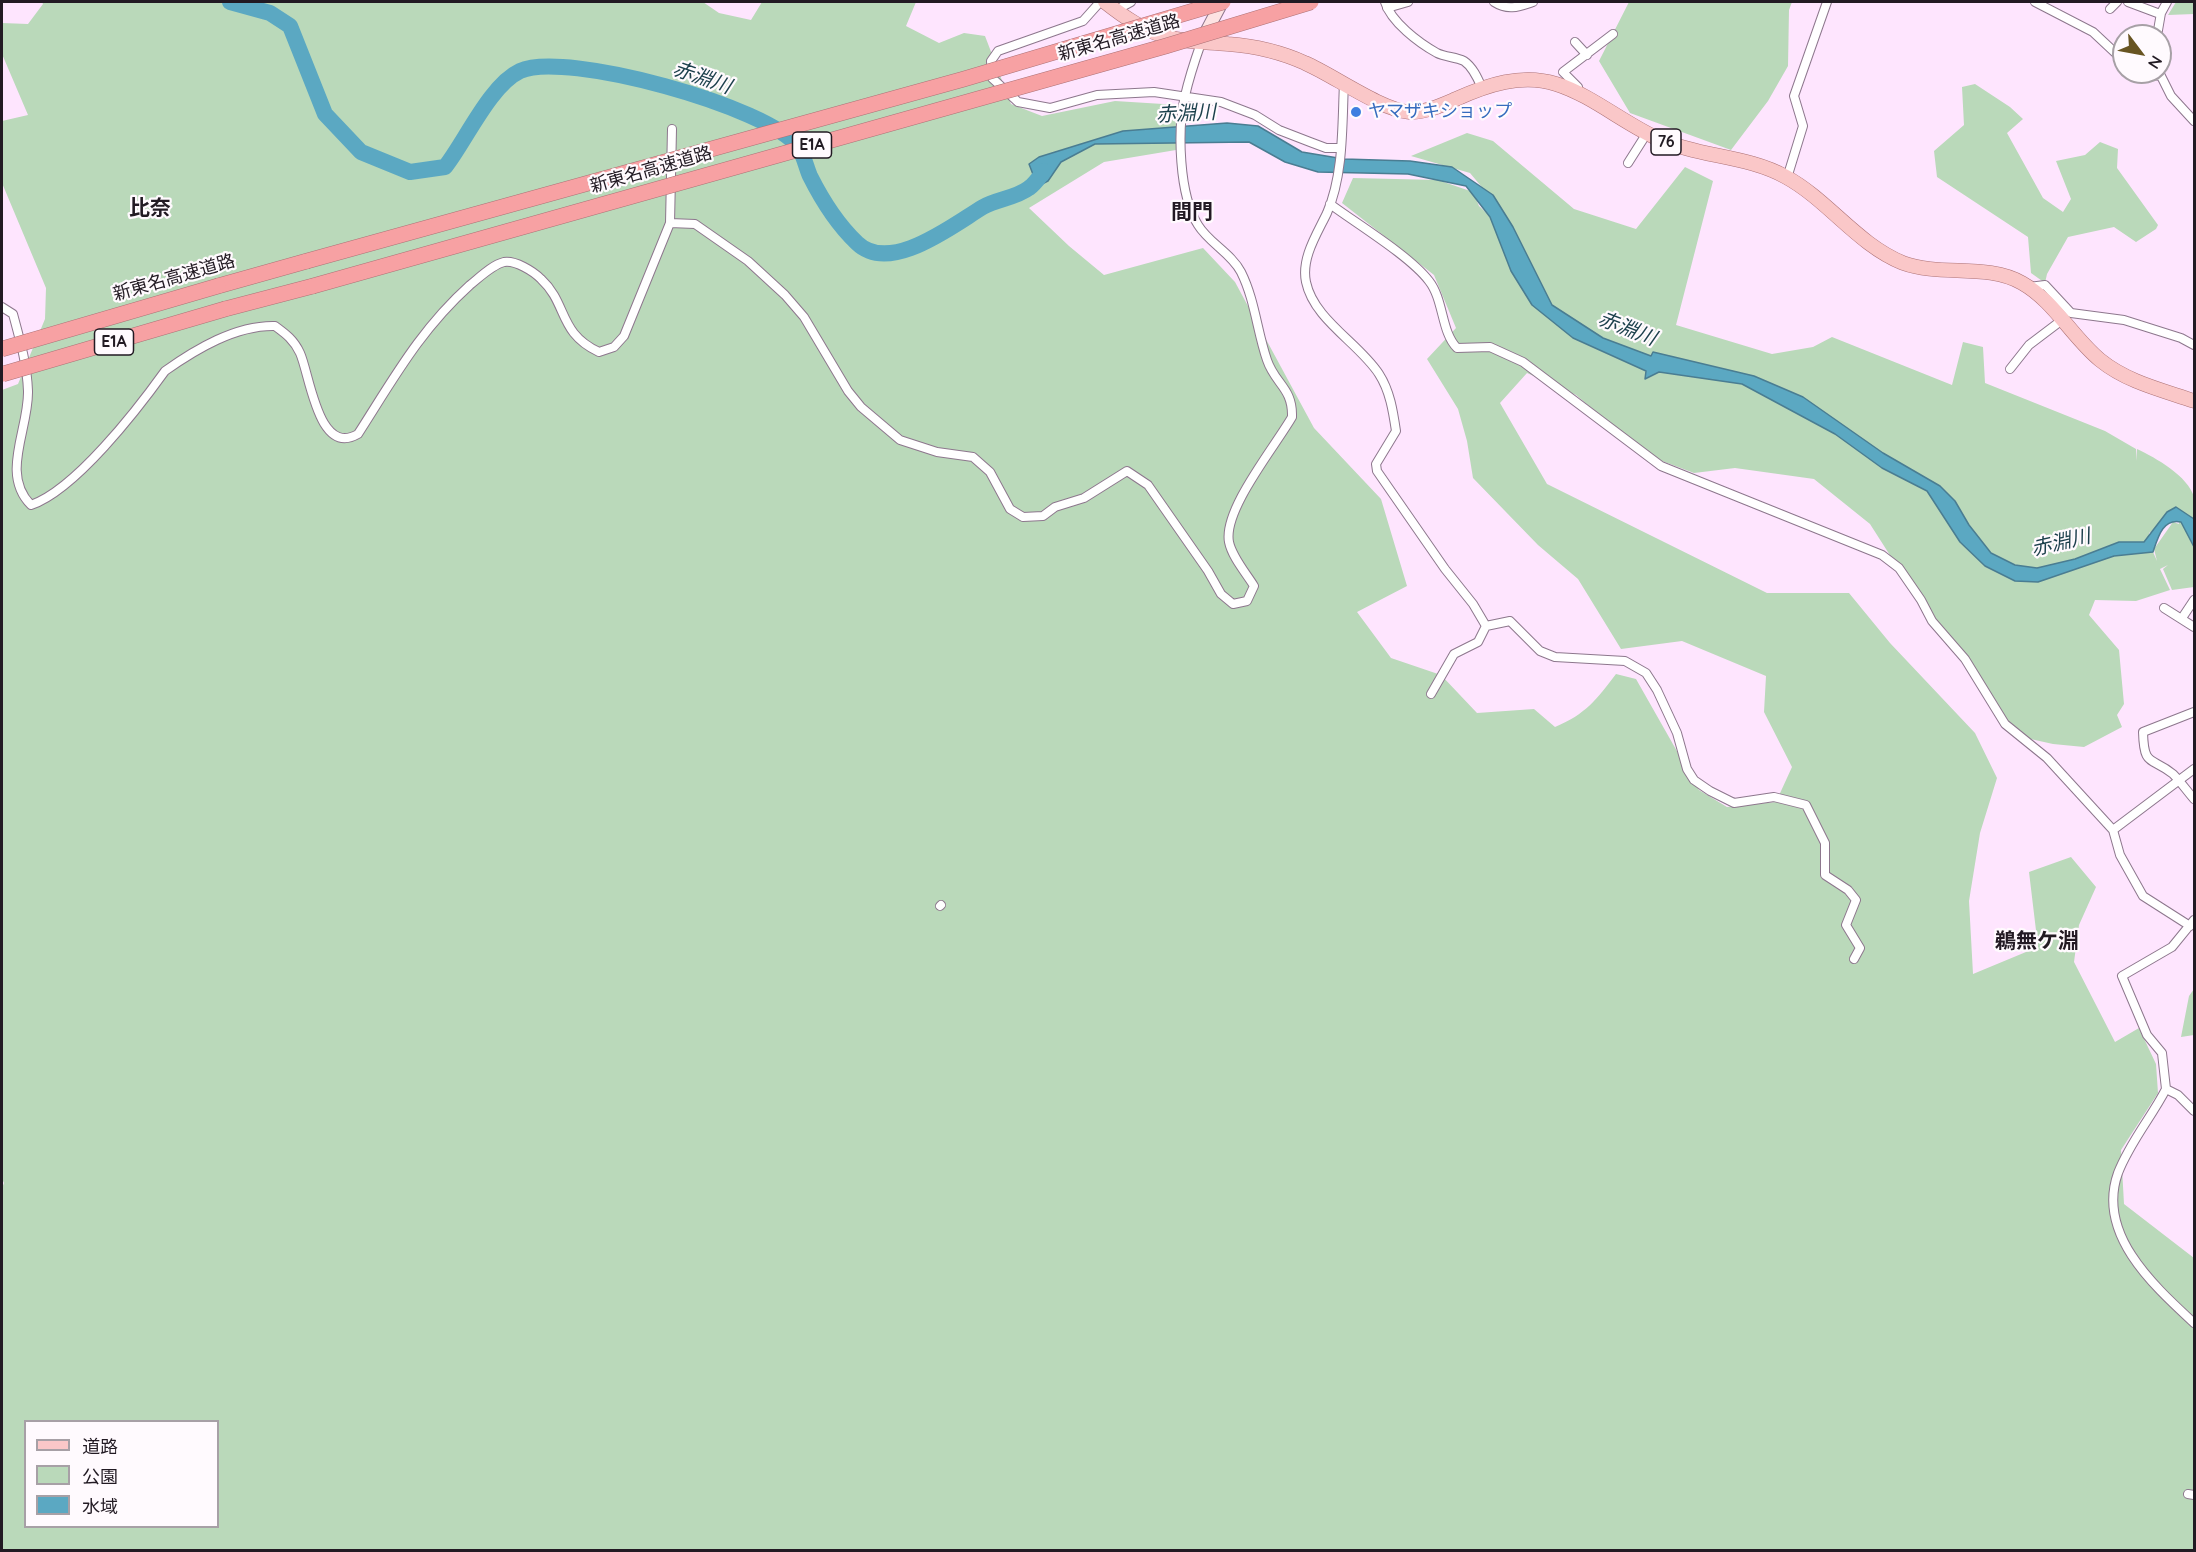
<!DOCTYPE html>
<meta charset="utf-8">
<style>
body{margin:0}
#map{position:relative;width:2196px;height:1552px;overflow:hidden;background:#fee5fe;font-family:Quicksand,"Noto Sans JP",sans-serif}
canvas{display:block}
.frame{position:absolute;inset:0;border:3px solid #221a23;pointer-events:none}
.legend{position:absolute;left:24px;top:1420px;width:195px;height:108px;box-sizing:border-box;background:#fffafe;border:2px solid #a7a0a6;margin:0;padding:8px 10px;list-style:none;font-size:18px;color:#221a23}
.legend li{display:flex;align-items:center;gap:12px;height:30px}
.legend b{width:30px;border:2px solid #a7a0a6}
.north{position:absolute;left:2112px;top:24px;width:60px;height:60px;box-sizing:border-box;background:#fffafe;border:2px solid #a7a0a6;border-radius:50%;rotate:122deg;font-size:16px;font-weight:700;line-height:24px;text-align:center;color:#221a23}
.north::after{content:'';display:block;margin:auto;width:21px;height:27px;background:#685422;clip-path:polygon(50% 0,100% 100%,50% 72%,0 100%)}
</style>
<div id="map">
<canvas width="2196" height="1552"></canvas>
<div class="frame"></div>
<ul class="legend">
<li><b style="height:8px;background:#fac7c8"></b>道路</li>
<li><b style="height:16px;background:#bad9ba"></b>公園</li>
<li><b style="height:16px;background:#5ba8c2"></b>水域</li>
</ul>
<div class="north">N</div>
</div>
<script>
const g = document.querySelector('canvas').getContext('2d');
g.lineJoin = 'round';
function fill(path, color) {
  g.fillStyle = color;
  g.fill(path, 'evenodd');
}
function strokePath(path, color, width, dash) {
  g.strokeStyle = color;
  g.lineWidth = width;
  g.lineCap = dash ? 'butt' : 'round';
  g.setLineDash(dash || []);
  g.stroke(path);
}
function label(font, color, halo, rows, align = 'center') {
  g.font = font + ' Quicksand,"Noto Sans JP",sans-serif';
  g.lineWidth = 4.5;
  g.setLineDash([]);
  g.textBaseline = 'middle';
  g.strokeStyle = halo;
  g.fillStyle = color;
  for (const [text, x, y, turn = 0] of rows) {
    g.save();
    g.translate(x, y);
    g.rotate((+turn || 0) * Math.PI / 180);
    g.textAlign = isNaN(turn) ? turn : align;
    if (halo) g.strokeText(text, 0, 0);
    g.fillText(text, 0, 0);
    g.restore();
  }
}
fill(new Path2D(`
 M42 2H703L719 13 751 20 762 2H916L906 26 939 43 964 33 985 36 1011 104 1042 116 1115 101 1179 105 1176 150 1104 162 1029 208 1069 246 1104 275 1203 248 1235 282 1314 428 1381 499 1407 586 1357 612 1391 658 1441 675 1477 713 1534 709 1555 727C1586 714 1596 700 1616 674L1636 679 1699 790 1727 807 1776 802 1792 767 1764 712 1766 676 1682 641 1621 649 1578 579 1538 545 1473 478 1467 441 1458 409 1427 359 1456 328 1434 275 1342 203 1353 178 1438 180 1473 192 1479 206 1495 221 1556 313 1501 210 1470 173 1411 156 1467 133 1493 141 1574 209 1636 229 1685 167 1713 181 1676 325 1772 354 1813 347 1832 337 1952 385 1963 342 1983 347 1985 383 2105 431 2136 449V461L2137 449C2156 458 2188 476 2194 497 2196 512 2194 567 2194 587L2172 590 2163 569 2168 565 2160 569 2170 590 2136 601 2095 600 2089 615 2119 650 2124 704 2117 715 2122 727 2084 747 2053 744 2026 738 2001 718 1997 702 1932 621 1870 524 1814 479 1735 468 1694 473 1662 461 1618 431 1576 395 1527 373 1500 403 1547 484 1767 593H1849L1890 643 1975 733 1997 778 1980 833 1969 901 1973 974 2038 947 2029 872 2071 857 2096 887 2079 925 2074 962 2115 1042 2139 1028 2156 1064 2158 1093 2121 1150 2124 1204 2194 1258V1550H2V1188L4 1183 2 1179V390L18 384 45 319 46 288 2 183V121L28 115 2 54V23L28 24 43 4ZM2178 515 2179 524 2173 522 2154 549 2157 561 2149 543V533ZM26 1422H218V1526H26Z
 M1629 2H1792L1789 10 1788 66 1768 101 1731 150 1630 113 1599 61Z
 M2176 2H2194V14L2168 15Z
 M1975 84 2010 107 2023 119 2007 133 2043 198 2063 212 2071 199 2056 161 2085 155 2100 142 2118 149 2117 168 2158 225 2156 229 2136 242 2114 227 2068 237 2047 274 2045 283 2031 273 2028 237 1937 177 1934 151 1964 125 1962 87Z
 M2194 989V1035L2181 1037 2189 996Z`), '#bad9ba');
const water = new Path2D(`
 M1227 123 1258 126 1302 152 1344 159 1410 161 1452 167 1493 195 1513 227 1552 305 1603 338 1651 356 1653 352 1754 376 1803 397 1883 453 1940 486 1955 501 1969 525 1991 553 2015 565 2037 568 2075 559 2119 542H2144L2167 512 2176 507 2194 519V547L2181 522C2163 518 2158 537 2153 552L2114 556 2038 582 2015 581 1985 566 1960 542 1927 491 1882 468 1835 434 1742 384 1659 372 1645 379 1646 371 1573 338 1532 305 1511 271 1490 217 1466 186 1408 174 1318 172 1285 162 1249 142 1095 144 1061 162 1048 181 1028 191 1034 177 1029 164 1039 157 1123 131Z`);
fill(water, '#5ba8c2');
strokePath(water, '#4a7d92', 1.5);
strokePath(new Path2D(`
 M230 2 270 13 290 26 325 114 361 152 410 172 445 167C465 142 490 85 520 71 564 50 770 107 798 147 804 155 806 167 810 176 822 200 837 224 857 243 890 275 953 225 983 207 997 199 1016 198 1029 188 1035 184 1040 176 1044 171`), '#5ba8c2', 16);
const street = new Path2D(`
 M1100 2 1083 21 998 51 991 61 992 78 1018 102 1050 108 1097 95 1154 92 1221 102 1255 115 1279 130 1310 142 1326 148H1341
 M1385 2C1391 22 1419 43 1437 53 1445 57 1456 57 1464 61 1473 67 1478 79 1482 88
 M1494 2C1508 11 1518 7 1533 2
 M2035 2 2093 32 2124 61
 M2128 2 2160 14
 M1387 8 1408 2
 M2110 9 2117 2
 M1116 10 1131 2
 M2157 36 2161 13 2167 2
 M1575 42 1587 55
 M2140 72 2160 76
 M2159 72 2171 96 2194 121
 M1344 83C1342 124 1344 174 1327 213 1317 234 1301 258 1306 282 1314 320 1359 343 1379 374 1390 391 1393 411 1396 431L1376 464 1377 471 1445 569 1473 604 1486 626
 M1577 92 1578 87 1563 72 1613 34
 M1628 163 1647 133
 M1787 178 1803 126 1794 96 1827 2
 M1330 204C1357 224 1410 256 1429 281 1444 300 1441 332 1457 348L1490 347 1523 362 1661 466 1882 555 1899 568 1921 600 1932 621 1965 659 2005 724 2047 758 2113 830 2120 855 2143 896 2190 926
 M670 223 672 129
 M2029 287 2045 285 2071 313 2124 320 2181 338 2194 345
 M2 307 13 314C20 340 27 364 28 391 29 429 0 474 31 505 75 490 137 410 165 371 196 349 236 325 275 326 286 334 294 340 300 353 310 375 318 457 358 434 394 378 420 330 470 285 480 277 492 265 504 262 515 260 533 271 541 279 568 304 558 333 599 352L614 347 624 336 670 223 695 224 748 261 785 295 804 317 848 391 861 407 900 440 937 452 973 457 990 472 1010 509 1023 517 1043 516 1055 507 1084 498 1127 471 1148 485 1208 571 1221 594 1233 604 1247 601 1254 586C1246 573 1232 557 1229 542 1223 510 1274 448 1292 417 1293 388 1275 384 1267 360 1257 331 1255 300 1241 272 1231 253 1209 243 1198 225 1179 195 1177 130 1185 96 1189 78 1195 60 1201 43
 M2010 369 2029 345 2062 320
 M2164 608 2194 627
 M2182 618 2194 600
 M1486 626 1510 621 1540 651 1555 657 1625 661 1646 673 1657 690 1677 733 1687 769 1694 780 1710 791 1734 803 1774 797 1806 805 1825 843V875L1848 890 1856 900 1846 925 1860 948 1854 959
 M1431 694 1454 654 1478 642 1486 626
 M2194 712 2143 732C2144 768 2151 756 2173 774 2180 781 2187 791 2194 799
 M2113 830 2194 769
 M940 906 941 905
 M2194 920 2172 947 2122 976 2147 1035 2162 1053 2166 1089 2178 1095 2194 1111
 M2166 1089C2151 1118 2130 1142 2118 1173 2096 1234 2154 1286 2194 1323
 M2188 1494 2194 1495`);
const secondary = new Path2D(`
 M1203 38 1222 2`);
const primary = new Path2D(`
 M1105 2C1124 17 1144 31 1168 37 1188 43 1208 42 1228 44 1254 46 1281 52 1305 63 1333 75 1381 110 1409 112 1425 113 1442 105 1456 99 1487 85 1522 73 1556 84 1592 95 1627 126 1663 141 1703 157 1748 156 1786 177 1828 200 1858 245 1903 263 1941 277 1987 263 2022 283 2054 301 2072 337 2100 360 2127 382 2162 390 2194 401`);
const highway = new Path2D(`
 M218 286 307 261
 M225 309 313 286`);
strokePath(street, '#8d778d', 10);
strokePath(secondary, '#8d778d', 14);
strokePath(primary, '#ac7276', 15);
strokePath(highway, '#ac7276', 16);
strokePath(street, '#fff', 8);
strokePath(secondary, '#fde3e3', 12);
strokePath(primary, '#fac7c8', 14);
strokePath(highway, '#f7a1a3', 15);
const highwayBridge = new Path2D(`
 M307 261 964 79 1223 2
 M313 286 1166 46 1311 2
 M2 349 218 286
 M3 374 225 309`);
strokePath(highwayBridge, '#ac7276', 16, []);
strokePath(highwayBridge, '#f7a1a3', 15);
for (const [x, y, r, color] of [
 [1356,112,6,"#3f7fe0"]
]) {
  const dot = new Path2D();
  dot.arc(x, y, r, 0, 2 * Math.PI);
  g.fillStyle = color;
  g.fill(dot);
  strokePath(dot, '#fffafe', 2);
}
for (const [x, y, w] of [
 [1666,142,30],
 [812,145,39],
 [114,342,39]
]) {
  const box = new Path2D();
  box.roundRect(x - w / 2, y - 13, w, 26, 4.5);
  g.fillStyle = '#fffafe';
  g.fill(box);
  strokePath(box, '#221a23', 1.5);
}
label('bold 16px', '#221a23', null, [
 ["76",1666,142],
 ["E1A",812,145],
 ["E1A",114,342]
]);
label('18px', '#221a23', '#fffafe', [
 ["新東名高速道路",1119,38,-16],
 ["新東名高速道路",651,170,-16],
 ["新東名高速道路",174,278,-16]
]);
label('18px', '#366cbe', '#fffafe', [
 ["ヤマザキショップ",1368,112]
], 'left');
label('italic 20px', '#1b3f4b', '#fffafe', [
 ["赤淵川",702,78,19],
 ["赤淵川",1186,114,-3],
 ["赤淵川",1627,329,21],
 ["赤淵川",2061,543,-13]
]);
label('bold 21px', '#221a23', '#fffafe', [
 ["比奈",150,209],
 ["間門",1192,213],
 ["鵜無ケ淵",2037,942]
]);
</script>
